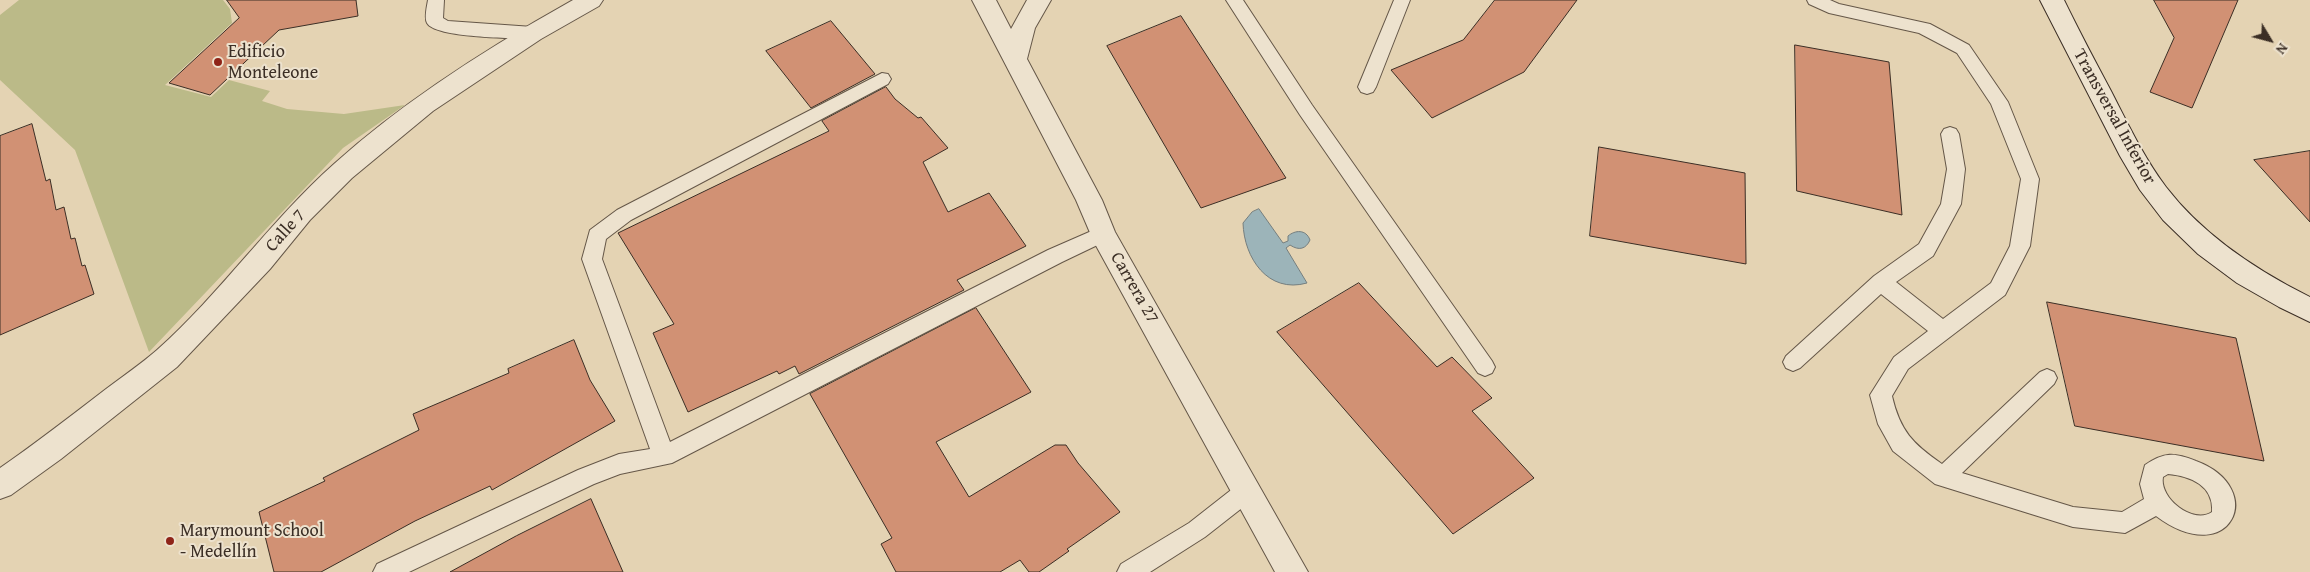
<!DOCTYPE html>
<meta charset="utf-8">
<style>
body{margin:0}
#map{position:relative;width:2310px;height:572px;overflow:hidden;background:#e4d3b3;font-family:"Gentium Book Plus",serif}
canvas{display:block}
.north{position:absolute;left:2245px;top:15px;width:50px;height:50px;-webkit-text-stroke:4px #ede2ce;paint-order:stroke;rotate:127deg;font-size:14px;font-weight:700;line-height:20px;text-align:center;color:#3b2e25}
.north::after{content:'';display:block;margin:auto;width:18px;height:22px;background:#3b2e25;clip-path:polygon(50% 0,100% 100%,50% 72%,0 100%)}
</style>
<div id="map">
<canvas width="2310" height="572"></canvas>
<div class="north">N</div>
</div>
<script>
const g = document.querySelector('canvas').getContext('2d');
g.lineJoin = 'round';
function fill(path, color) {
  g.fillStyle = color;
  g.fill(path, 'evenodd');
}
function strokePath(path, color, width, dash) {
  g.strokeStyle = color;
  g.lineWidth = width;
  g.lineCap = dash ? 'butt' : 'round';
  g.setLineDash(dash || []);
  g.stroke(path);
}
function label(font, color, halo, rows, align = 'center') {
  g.font = font + ' "Gentium Book Plus",serif';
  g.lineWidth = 4;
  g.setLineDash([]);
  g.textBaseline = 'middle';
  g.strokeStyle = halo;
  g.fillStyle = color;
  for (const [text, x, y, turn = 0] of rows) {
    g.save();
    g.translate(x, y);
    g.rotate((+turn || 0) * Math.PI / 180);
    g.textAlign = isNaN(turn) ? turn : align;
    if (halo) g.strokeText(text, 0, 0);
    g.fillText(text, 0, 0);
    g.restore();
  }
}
fill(new Path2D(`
 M19 0H223L230 9 232 23 165 85 211 97 229 80 270 91 262 101 287 109 344 114 405 105 343 148 149 352 75 150 0 80V15Z`), '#bbba88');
const water = new Path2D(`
 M1259 209 1283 243 1288 241V236C1295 230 1306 229 1310 240 1306 249 1299 251 1290 245L1286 248 1307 283C1268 294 1244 258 1243 223L1252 212Z`);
fill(water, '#9cb4b9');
strokePath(water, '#757e7e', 1);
const building = new Path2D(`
 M227 0H356L358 16 279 30 210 95 169 83 239 18Z
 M1495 0H1577L1524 72 1432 118 1391 70 1463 40Z
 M2154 0H2238L2192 108 2150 92 2174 38Z
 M1181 16 1286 178 1201 208 1107 46Z
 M831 21 875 74 811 108 766 51Z
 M1795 45 1889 62 1902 215 1797 191Z
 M886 87 895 99 918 118 921 117 948 148 923 162 948 212 989 193 1026 246 957 280 964 290 799 374 795 366 779 374 777 371 688 412 653 333 674 324 618 233 829 131 822 121Z
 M32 124 46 181 50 179 56 210 64 207 71 239 75 238 82 266 85 265 94 294 0 335V136Z
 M1599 147 1745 173 1746 264 1590 236Z
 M2310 151V222L2254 160Z
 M1359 283 1437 367 1452 357 1492 398 1472 411 1534 478 1453 534 1277 332Z
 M2047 302 2236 338 2264 461 2075 426Z
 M976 308 1031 392 936 442 969 497 1055 445H1066L1078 463 1120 512 1067 549 1069 551 1039 572H1029L1020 560 1000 572H896L881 544 892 538 810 394Z
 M574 340 590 380 615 421 492 490 490 486 415 521 321 572H274L259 512 325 481 323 478 419 430 413 414 509 373 508 369Z
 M591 499 623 572H450L516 536Z`);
fill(building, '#d19174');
strokePath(building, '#3b2e25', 1);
const service = new Path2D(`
 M428 0H444L443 18 448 21 533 27 539 29 542 33 539 37 533 39C514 38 435 38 427 23 424 18 427 6 428 0Z
 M1226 0H1243L1312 105 1492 361 1495 367 1492 373 1485 376 1478 373 1300 115Z
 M1394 0H1410L1376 87 1373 92 1367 94 1361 92 1358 87Z
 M1807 0H1830L1839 4 1930 24 1969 45 2008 102 2039 179 2030 246 2005 295 1908 369 1892 396C1900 431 1913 444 1942 464L2040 372 2047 369 2054 372 2057 378 2054 384 1962 473 2073 507 2122 512 2144 499 2140 484 2145 465C2164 452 2174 452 2196 461 2269 488 2231 572 2156 516L2125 533 2073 527 1935 484 1893 451 1878 424 1870 395 1894 357 1928 331 1881 294 1800 368 1793 371 1786 368 1783 362 1786 356 1874 276 1919 244 1941 204 1947 169 1941 134 1944 129 1950 127 1956 129 1959 134 1965 169 1961 204 1933 256 1896 282 1943 319 1991 283 2010 246 2021 179 1991 104 1957 53 1919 33 1829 13 1809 4ZM2168 474C2191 476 2214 486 2212 512 2193 525 2159 498 2163 477Z
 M882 73 888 74 891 79 888 84 631 220 606 239 602 259 670 442 1048 250 1103 226 1110 229 1113 234 1110 239 1062 262 672 463 620 474 594 484 409 572H373L377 564 578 470 619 454 650 449 582 259 590 230 617 210Z
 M1248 480 1256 483 1259 490 1256 497 1205 537 1150 572H1117L1121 564 1189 523 1240 483Z`);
const minor = new Path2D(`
 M573 0H603L599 6 541 39 433 111 352 178 310 220 270 269 177 367 61 459 11 495 0 499V468C36 443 71 416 106 389 123 376 141 364 157 350 221 293 270 221 334 164 405 100 489 47 573 0Z
 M972 0H996L1011 29 1027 0H1051L1035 28 1027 59 1102 200 1115 232 1308 572H1275L1094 242 1076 200Z`);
const secondary = new Path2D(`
 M2040 0H2064C2079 31 2095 61 2111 91 2128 124 2144 158 2166 187 2203 235 2256 270 2310 297V322L2279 307 2237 283 2198 254 2163 220 2140 190 2120 156Z`);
strokePath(service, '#655748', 2);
strokePath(minor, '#655748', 2);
strokePath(secondary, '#3b2e25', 2);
fill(service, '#ede2ce');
fill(minor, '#ede2ce');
fill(secondary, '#ede2ce');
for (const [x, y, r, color] of [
 [218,62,5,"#8f2418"],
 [170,541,5,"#8f2418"]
]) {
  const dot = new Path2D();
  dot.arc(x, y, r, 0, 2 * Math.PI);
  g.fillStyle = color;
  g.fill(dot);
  strokePath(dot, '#ede2ce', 2);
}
label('18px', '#3b2e25', '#ede2ce', [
 ["Edificio",228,52],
 ["Monteleone",228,73],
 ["Marymount School",180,531],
 ["- Medellín",180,552]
], 'left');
label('18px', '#3b2e25', '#ede2ce', [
 ["Transversal Inferior",2114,117,61],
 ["Calle 7",286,231,-48],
 ["Carrera 27",1134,288,60]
]);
</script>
